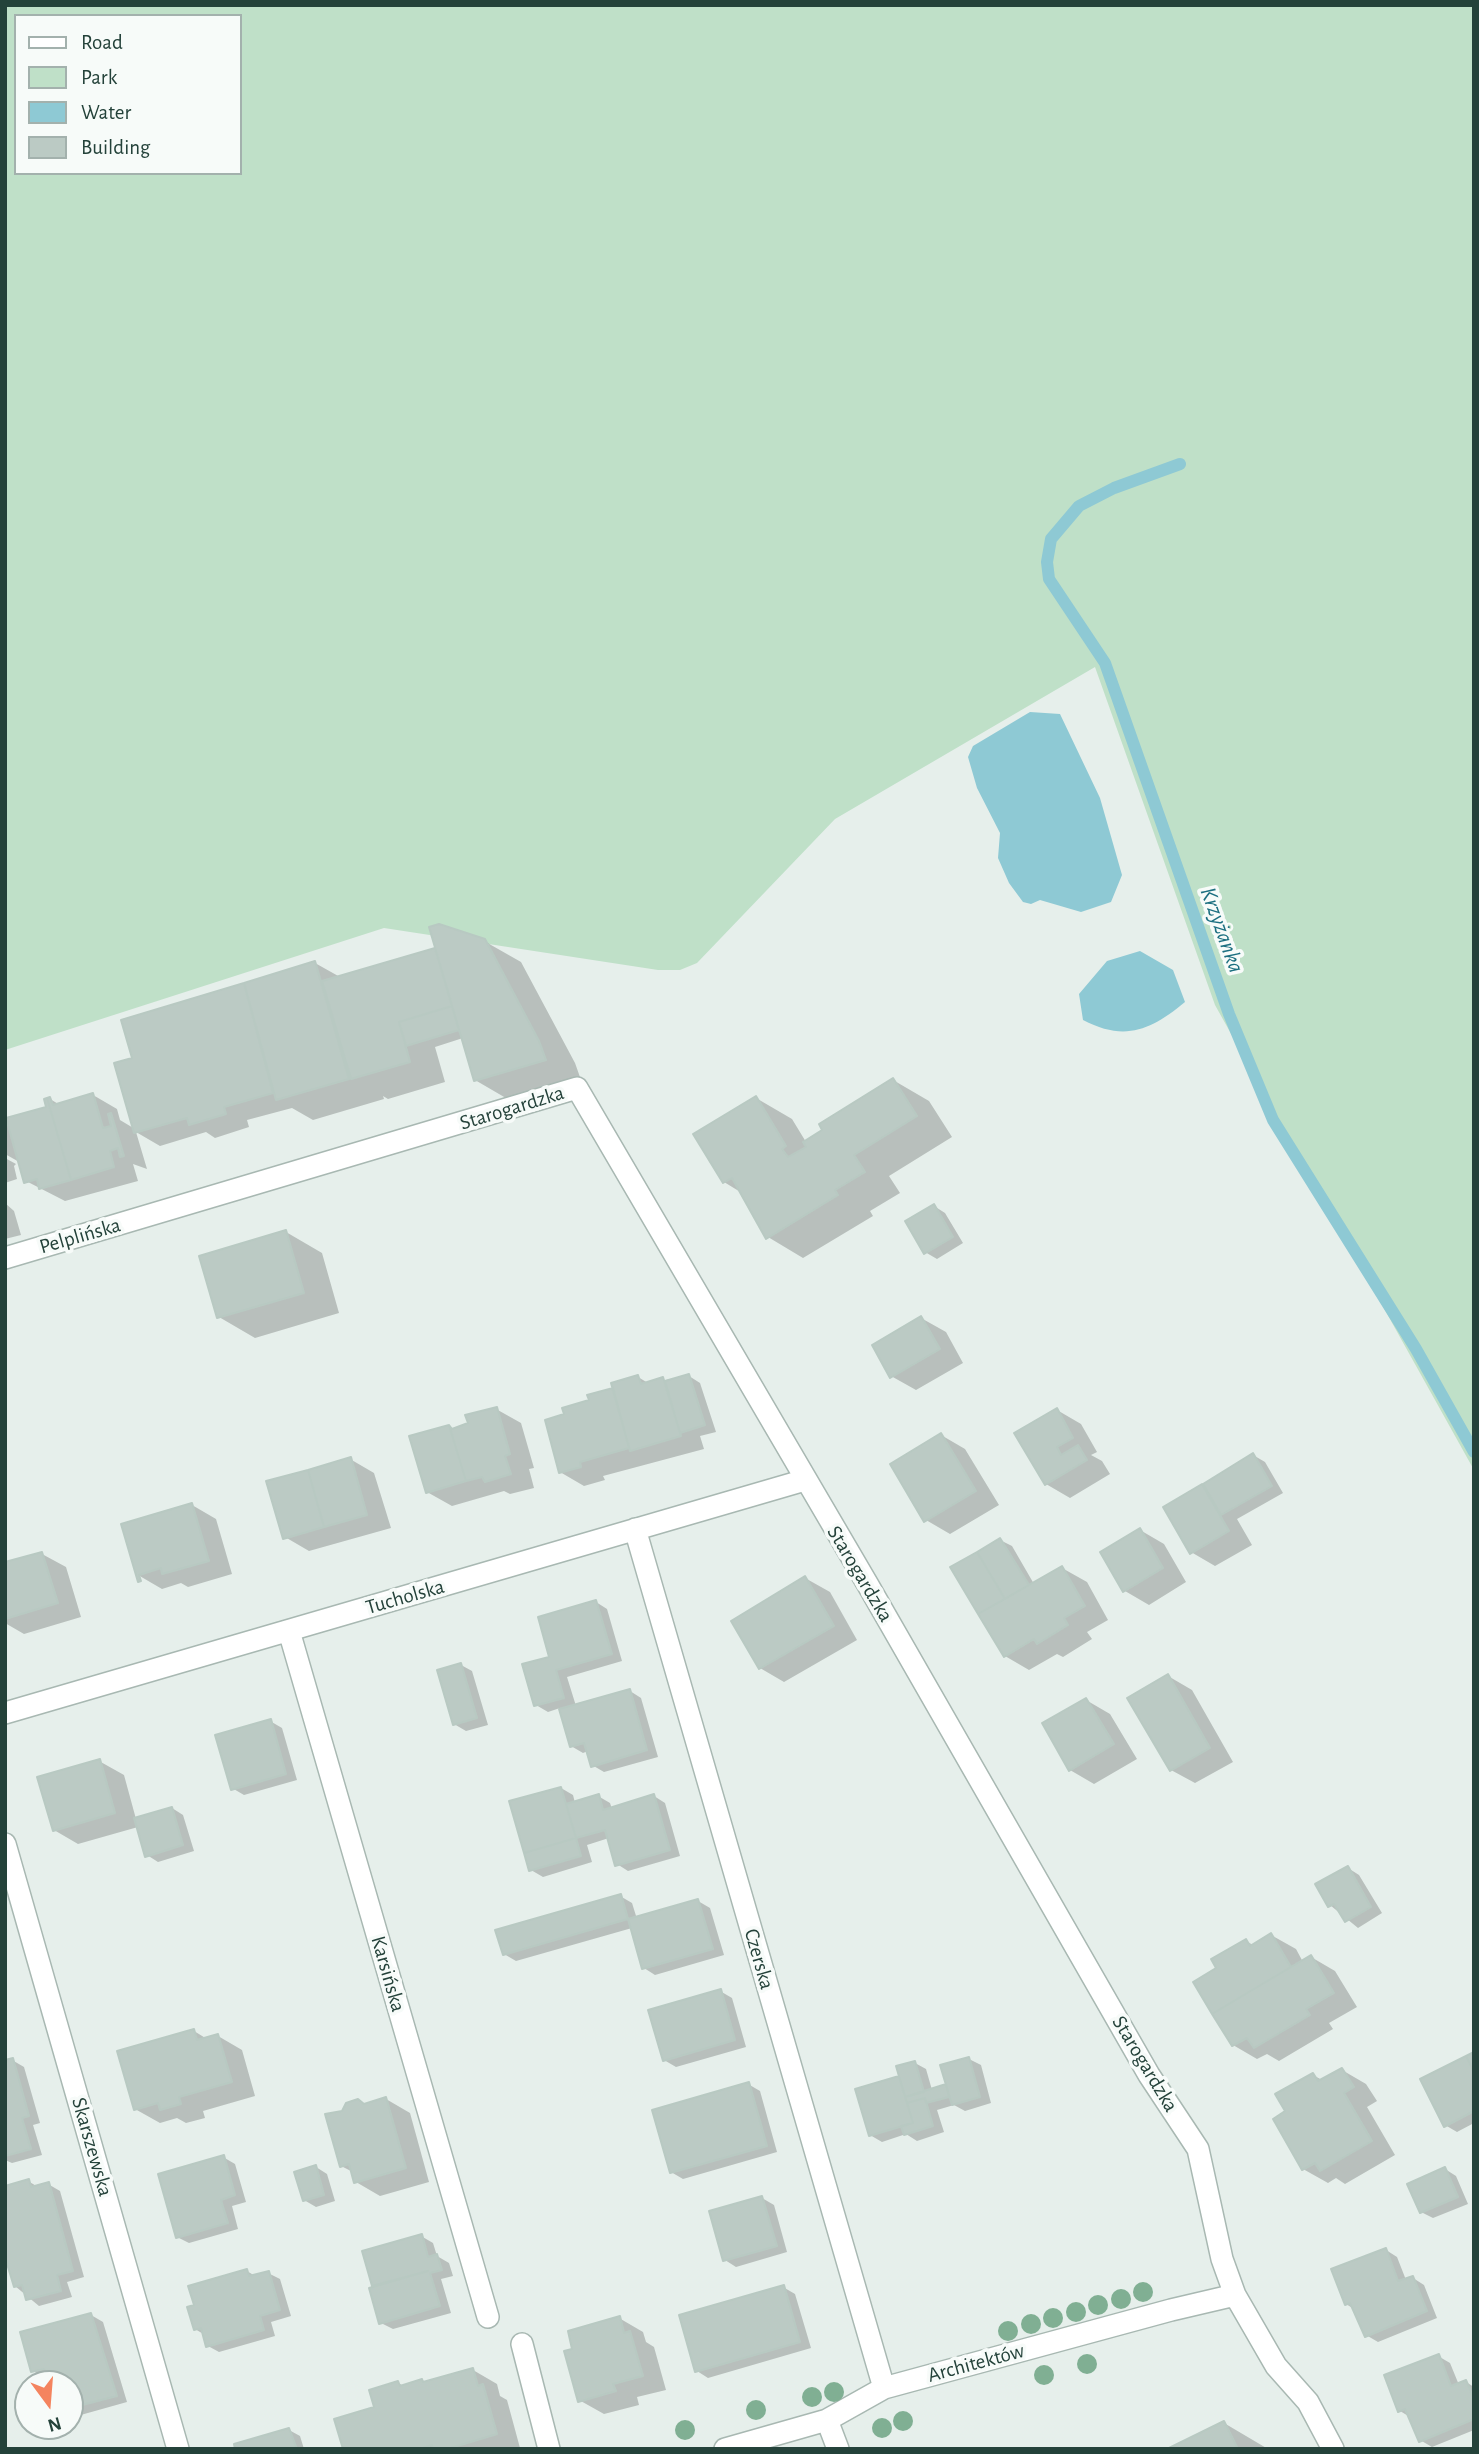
<!DOCTYPE html>
<meta charset="utf-8">
<style>
body{margin:0}
#map{position:relative;width:1479px;height:2454px;overflow:hidden;background:#e6efeb;font-family:"Alegreya Sans",sans-serif}
canvas{display:block}
.frame{position:absolute;inset:0;border:7px solid #24423a;pointer-events:none}
.legend{position:absolute;left:14px;top:14px;width:228px;height:161px;box-sizing:border-box;background:#f7fbf9;border:2px solid #a3b1ad;margin:0;padding:9px 12px;list-style:none;font-size:21px;color:#24423a}
.legend li{display:flex;align-items:center;gap:14px;height:35px}
.legend b{width:35px;border:2px solid #a3b1ad}
.north{position:absolute;left:14px;top:2370px;width:70px;height:70px;box-sizing:border-box;background:#f7fbf9;border:2px solid #a3b1ad;border-radius:50%;rotate:164deg;font-size:19px;font-weight:700;line-height:28px;text-align:center;color:#24423a}
.north::after{content:'';display:block;margin:auto;width:24px;height:32px;background:#f4845f;clip-path:polygon(50% 0,100% 100%,50% 72%,0 100%)}
</style>
<div id="map">
<canvas width="1479" height="2454"></canvas>
<div class="frame"></div>
<ul class="legend">
<li><b style="height:9px;background:#fff"></b>Road</li>
<li><b style="height:19px;background:#bfe0c8"></b>Park</li>
<li><b style="height:19px;background:#8ec9d4"></b>Water</li>
<li><b style="height:19px;background:#bbcac4"></b>Building</li>
</ul>
<div class="north">N</div>
</div>
<script>
const g = document.querySelector('canvas').getContext('2d');
g.lineJoin = 'round';
function fill(path, color) {
  g.fillStyle = color;
  g.fill(path, 'evenodd');
}
function strokePath(path, color, width, dash) {
  g.strokeStyle = color;
  g.lineWidth = width;
  g.lineCap = dash ? 'butt' : 'round';
  g.setLineDash(dash || []);
  g.stroke(path);
}
function label(font, color, halo, rows, align = 'center') {
  g.font = font + ' "Alegreya Sans",sans-serif';
  g.lineWidth = 7;
  g.setLineDash([]);
  g.textBaseline = 'middle';
  g.strokeStyle = halo;
  g.fillStyle = color;
  for (const [text, x, y, turn = 0] of rows) {
    g.save();
    g.translate(x, y);
    g.rotate((+turn || 0) * Math.PI / 180);
    g.textAlign = isNaN(turn) ? turn : align;
    if (halo) g.strokeText(text, 0, 0);
    g.fillText(text, 0, 0);
    g.restore();
  }
}
fill(new Path2D(`
 M5 5H1474V1470L1215 1005 1095 667 835 819 697 963 680 970H658L384 928 5 1050ZM16 16H240V173H16Z`), '#bfe0c8');
fill(new Path2D(`
 M1030 712 1060 714 1100 798 1122 875 1111 902 1081 912 1040 900 1031 904 1023 902 1009 883 998 858 1000 833 977 788 968 757 973 746Z
 M1140 951 1173 970 1185 1002C1151 1030 1125 1042 1083 1020L1079 994 1107 961Z`), '#8ec9d4');
fill(new Path2D(`
 M484 941 521 962 575 1063 581 1080 511 1101 475 1080 463 1038 435 1047 445 1082 388 1099 383 1096 384 1099 313 1120 292 1108 247 1120 249 1127 215 1138 206 1132 160 1146 136 1132 147 1169 133 1164 138 1181 65 1201 26 1181 21 1163 5 1154V1120L49 1108 50 1099 60 1105 93 1095 117 1109 120 1120 135 1129 134 1059 123 1021 315 963 340 977 437 949Z
 M893 1080 929 1101 952 1137 889 1176 900 1193 870 1211 873 1216 803 1258 768 1237 742 1193 724 1182 756 1098 792 1119 806 1142Z
 M5 1158 16 1164 14 1166 17 1179 5 1183Z
 M5 1203 14 1211 21 1235 5 1239Z
 M934 1206 945 1213 963 1243 937 1259 925 1252Z
 M286 1232 322 1253 339 1313 255 1338 219 1317Z
 M921 1318 946 1332 963 1363 916 1390 891 1376Z
 M689 1376 700 1383 716 1432 700 1436 704 1449 603 1476 605 1480 584 1486 560 1472 566 1416 638 1377 648 1383Z
 M496 1409 521 1423 534 1468 529 1469 534 1488 510 1494 504 1491 452 1506 427 1492 449 1427 454 1430 470 1425Z
 M1057 1410 1081 1424 1097 1452 1091 1455 1102 1461 1110 1474 1070 1498 1046 1484Z
 M941 1435 965 1449 999 1505 950 1534 926 1520Z
 M1253 1455 1265 1462 1283 1493 1237 1519 1252 1545 1215 1566 1191 1552 1202 1486 1208 1489Z
 M350 1459 374 1473 391 1528 309 1551 285 1537Z
 M192 1505 216 1519 232 1574 188 1587 181 1583 162 1589 138 1575Z
 M1140 1530 1164 1544 1186 1582 1149 1605 1125 1591Z
 M1000 1540 1012 1546 1034 1584 1062 1568 1087 1582 1108 1620 1087 1632 1092 1639 1063 1657 1057 1654 1029 1670 1005 1656Z
 M42 1554 66 1567 81 1617 24 1634 5 1623V1564Z
 M805 1578 830 1592 857 1640 784 1682 760 1668Z
 M596 1602 607 1609 622 1661 567 1677 576 1706 630 1691 641 1698 658 1757 604 1772 592 1765 588 1751 583 1753 571 1746 560 1708 548 1712 536 1705 551 1658Z
 M461 1665 472 1671 488 1725 466 1731 454 1724Z
 M1168 1676 1192 1690 1233 1762 1195 1783 1171 1770Z
 M1086 1700 1110 1714 1137 1759 1094 1784 1070 1770Z
 M270 1721 282 1728 297 1780 244 1795 232 1788Z
 M99 1761 124 1775 136 1819 172 1808 183 1815 194 1851 158 1862 147 1855 138 1827 78 1844 54 1830Z
 M561 1788 573 1795 575 1803 598 1796 610 1803 612 1809 654 1796 665 1803 680 1856 628 1871 617 1864 609 1838 587 1845 592 1862 543 1877 531 1870Z
 M1348 1868 1359 1875 1382 1913 1358 1928 1330 1905Z
 M620 1896 632 1903 637 1919 698 1901 710 1908 724 1955 655 1975 644 1968 632 1928 516 1961 504 1954Z
 M1271 1935 1296 1949 1303 1962 1311 1957 1335 1971 1357 2007 1329 2023 1333 2029 1279 2061 1267 2054 1257 2059 1233 2045 1219 1969 1246 1941 1253 1945Z
 M720 1991 732 1998 746 2047 676 2067 664 2060Z
 M194 2031 207 2039 218 2036 242 2050 255 2096 203 2111 205 2118 186 2123 177 2118 160 2123 135 2109Z
 M1474 2053V2123L1457 2132 1445 2125Z
 M969 2059 981 2065 991 2103 965 2111 954 2105 937 2110 944 2132 917 2141 906 2134 882 2142 870 2135 901 2077 915 2063 926 2069 932 2090 948 2085Z
 M12 2060 24 2067 40 2123 33 2125 42 2155 12 2163 5 2160V2062Z
 M1342 2070 1366 2084 1377 2101 1367 2107 1395 2155 1345 2184 1336 2178 1328 2183 1303 2169 1287 2112 1313 2075 1322 2080Z
 M748 2084 760 2091 777 2152 683 2179 671 2172Z
 M386 2099 410 2113 429 2182 380 2196 356 2182 353 2172 341 2166 365 2105Z
 M223 2157 235 2164 246 2202 232 2206 238 2229 189 2243 177 2237Z
 M316 2167 327 2174 335 2201 316 2207 304 2200Z
 M1445 2169 1456 2176 1468 2204 1433 2218 1421 2212Z
 M28 2181 38 2187 48 2184 60 2191 84 2277 67 2282 72 2297 39 2306 15 2286Z
 M762 2198 774 2205 787 2252 736 2267 725 2260Z
 M421 2236 433 2243 437 2256 449 2263 453 2276 441 2279 451 2313 393 2329 381 2323 365 2252Z
 M1386 2250 1397 2257 1406 2280 1413 2278 1424 2285 1437 2318 1378 2342 1366 2335 1354 2309 1346 2304Z
 M247 2271 255 2276 268 2273 280 2279 291 2316 271 2322 275 2336 219 2352 208 2346 205 2335 195 2329Z
 M783 2287 795 2294 811 2348 708 2378 697 2371Z
 M91 2315 103 2322 127 2402 70 2418V2384H40L43 2377 33 2371Z
 M619 2318 643 2332 646 2342 654 2347 666 2390 637 2397 639 2405 604 2414 579 2400Z
 M1438 2356 1450 2363 1459 2385 1466 2382 1474 2387V2430L1432 2447 1420 2440 1410 2417 1400 2411Z
 M473 2370 497 2384 500 2396 507 2400 520 2448 345 2449 398 2383 404 2386 426 2383Z
 M1224 2423 1268 2449H1171Z
 M289 2430 300 2436 304 2449H237Z`), '#0003');
strokePath(new Path2D(`
 M1180 464 1114 488 1079 506 1051 539 1047 562 1049 579 1105 663 1229 1014 1273 1120 1416 1349 1474 1452`), '#8ec9d4', 12);
const building = new Path2D(`
 M439 924 485 939 539 1041 546 1060 474 1081 429 927Z
 M435 948 452 1006 399 1022 410 1062 351 1079 322 981Z
 M315 961 349 1079 276 1100 244 983Z
 M244 983 273 1093 224 1107 226 1114 189 1125 187 1118 134 1133 114 1063 132 1058 121 1020Z
 M452 1006 459 1030 406 1046 399 1022Z
 M893 1078 917 1116 854 1155 865 1172 835 1190 838 1195 766 1239 732 1178 723 1183 693 1134 756 1096 786 1146 782 1149 788 1157 806 1147 803 1142 822 1130 819 1124Z
 M93 1093 103 1128 111 1126 108 1114 111 1113 124 1156 120 1157 118 1148 110 1151 114 1167 71 1180 47 1098 50 1097 53 1105Z
 M47 1098 71 1180 39 1189 37 1179 24 1183 6 1118 46 1107 44 1099Z
 M934 1204 953 1237 924 1254 905 1221Z
 M286 1230 304 1293 217 1318 199 1256Z
 M921 1316 940 1349 890 1378 872 1345Z
 M689 1374 705 1425 680 1433 665 1381Z
 M638 1375 641 1384 663 1377 681 1436 630 1451 611 1383Z
 M613 1388 629 1448 580 1462 581 1467 559 1473 545 1420 564 1414 562 1408 589 1400 587 1395Z
 M497 1407 510 1454 505 1456 511 1474 485 1482 482 1477 466 1481 449 1425 452 1429 468 1423 465 1415Z
 M1057 1408 1073 1438 1057 1447 1061 1455 1078 1445 1087 1460 1045 1485 1014 1433Z
 M449 1425 466 1481 426 1493 409 1436Z
 M941 1433 976 1491 924 1522 890 1464Z
 M1253 1453 1272 1486 1221 1515 1203 1484Z
 M351 1457 367 1515 324 1527 308 1470Z
 M308 1470 324 1527 283 1539 266 1481Z
 M1202 1484 1229 1531 1190 1554 1163 1507Z
 M192 1503 209 1561 162 1574 161 1568 139 1575 141 1581 138 1582 121 1524Z
 M1140 1528 1163 1568 1123 1592 1100 1552Z
 M1000 1538 1029 1585 1005 1599 977 1552Z
 M42 1552 58 1603 5 1619V1562Z
 M977 1552 1005 1599 978 1614 950 1567Z
 M1062 1566 1085 1606 1064 1618 1068 1625 1037 1644 1034 1639 1004 1657 978 1614Z
 M805 1576 834 1626 759 1669 731 1621Z
 M596 1600 612 1654 556 1670 564 1698 534 1706 522 1664 549 1657 538 1617Z
 M461 1663 477 1718 453 1725 437 1670Z
 M1168 1674 1210 1748 1170 1771 1127 1698Z
 M630 1689 647 1750 591 1767 584 1743 570 1747 559 1709Z
 M1086 1698 1114 1744 1069 1771 1042 1723Z
 M271 1719 286 1774 231 1790 215 1735Z
 M100 1759 115 1813 53 1831 37 1777Z
 M561 1787 576 1838 524 1853 509 1801Z
 M599 1794 603 1810 654 1794 670 1850 615 1866 605 1830 576 1838 566 1804Z
 M172 1807 183 1845 145 1857 134 1818Z
 M576 1838 581 1856 529 1871 524 1853Z
 M1348 1866 1371 1907 1345 1922 1334 1904 1328 1907 1315 1884Z
 M621 1894 628 1919 503 1955 495 1930Z
 M698 1899 713 1949 642 1969 628 1919Z
 M1271 1933 1291 1967 1212 2014 1193 1982 1216 1968 1211 1959 1246 1939 1250 1946Z
 M1311 1955 1334 1993 1306 2009 1310 2015 1254 2048 1247 2038 1232 2046 1212 2014Z
 M721 1989 735 2040 663 2061 648 2010Z
 M194 2029 197 2040 218 2034 232 2082 179 2097 181 2104 160 2110 158 2103 134 2110 117 2051Z
 M1474 2052V2072L1466 2056Z
 M1466 2056 1474 2072V2111L1444 2127 1420 2079Z
 M969 2057 980 2097 952 2105 940 2065Z
 M13 2058 29 2116 22 2118 31 2149 5 2156V2060Z
 M915 2061 924 2092 905 2097 896 2066Z
 M1342 2068 1354 2087 1344 2093 1372 2141 1320 2171 1315 2163 1302 2170 1273 2119 1285 2111 1275 2094 1313 2073 1318 2081Z
 M899 2076 913 2123 869 2136 855 2089Z
 M749 2082 767 2146 670 2173 652 2110Z
 M946 2084 949 2097 926 2103 925 2098 907 2103 905 2097Z
 M386 2097 406 2168 354 2183 349 2164 340 2167 325 2114 342 2111 346 2103 358 2099 364 2104Z
 M925 2098 933 2126 904 2135 901 2126 913 2123 907 2103Z
 M224 2155 235 2195 221 2200 228 2223 176 2238 158 2174Z
 M316 2165 324 2195 303 2201 294 2172Z
 M1445 2167 1458 2197 1420 2213 1407 2184Z
 M29 2179 31 2187 49 2182 73 2271 57 2275 61 2291 26 2300 22 2285 14 2287 5 2257V2186Z
 M762 2196 777 2246 723 2261 709 2211Z
 M422 2234 428 2257 437 2254 442 2270 430 2273 440 2306 379 2324 369 2288 428 2271 372 2286 362 2251Z
 M1386 2248 1398 2281 1413 2276 1427 2311 1365 2337 1350 2303 1345 2305 1331 2269Z
 M247 2269 249 2276 269 2271 280 2310 260 2316 264 2330 206 2347 201 2328 194 2330 187 2307 194 2305 188 2286Z
 M784 2285 800 2342 695 2372 679 2315Z
 M91 2313 117 2396 70 2408V2384H39L37 2377 46 2374 44 2369 31 2372 20 2332Z
 M620 2316 624 2333 630 2331 643 2376 613 2384 616 2391 578 2402 564 2351 572 2349 568 2331Z
 M1439 2354 1451 2386 1466 2380 1474 2399V2419L1419 2442 1405 2409 1398 2412 1384 2375Z
 M473 2368 478 2386 483 2384 497 2434 447 2449H433L432 2445 420 2449H343L334 2419 374 2407 369 2390 398 2381 400 2386 422 2379 423 2382Z
 M1224 2421 1238 2449H1167Z
 M289 2428 297 2449H235L234 2444Z`);
fill(building, '#bbcac4');
strokePath(building, '#b8c9c2', 2);
const minor = new Path2D(`
 M5 1258 577 1088 868 1585 1149 2075 1198 2149 1222 2259 1235 2295 1276 2366 1308 2402 1333 2449
 M635 1529 884 2388
 M289 1631 488 2317
 M5 1713 805 1480
 M5 1844 178 2449
 M522 2344 549 2449
 M827 2420 838 2449
 M725 2449 827 2420 884 2388 1171 2310 1235 2295`);
strokePath(minor, '#a8b8b2', 24);
strokePath(minor, '#fff', 21);
g.fillStyle = '#80af93';
for (const [x, y] of [
 [1143,2292],
 [1121,2299],
 [1098,2305],
 [1076,2312],
 [1053,2318],
 [1031,2324],
 [1008,2331],
 [1087,2364],
 [1044,2375],
 [834,2392],
 [812,2397],
 [756,2410],
 [903,2421],
 [882,2428],
 [685,2430]
]) {
  g.beginPath();
  g.arc(x, y, 10, 0, 2 * Math.PI);
  g.fill();
}
label('21px', '#24423a', '#f7fbf9', [
 ["Starogardzka",512,1108,-17],
 ["Pelplińska",80,1236,-16],
 ["Starogardzka",860,1574,59],
 ["Tucholska",405,1597,-16],
 ["Czerska",759,1959,74],
 ["Karsińska",388,1974,74],
 ["Starogardzka",1145,2064,59],
 ["Skarszewska",92,2147,74],
 ["Architektów",976,2363,-15]
]);
label('italic 23px', '#1c6f80', '#f7fbf9', [
 ["Krzyżanka",1222,930,70]
]);
</script>
